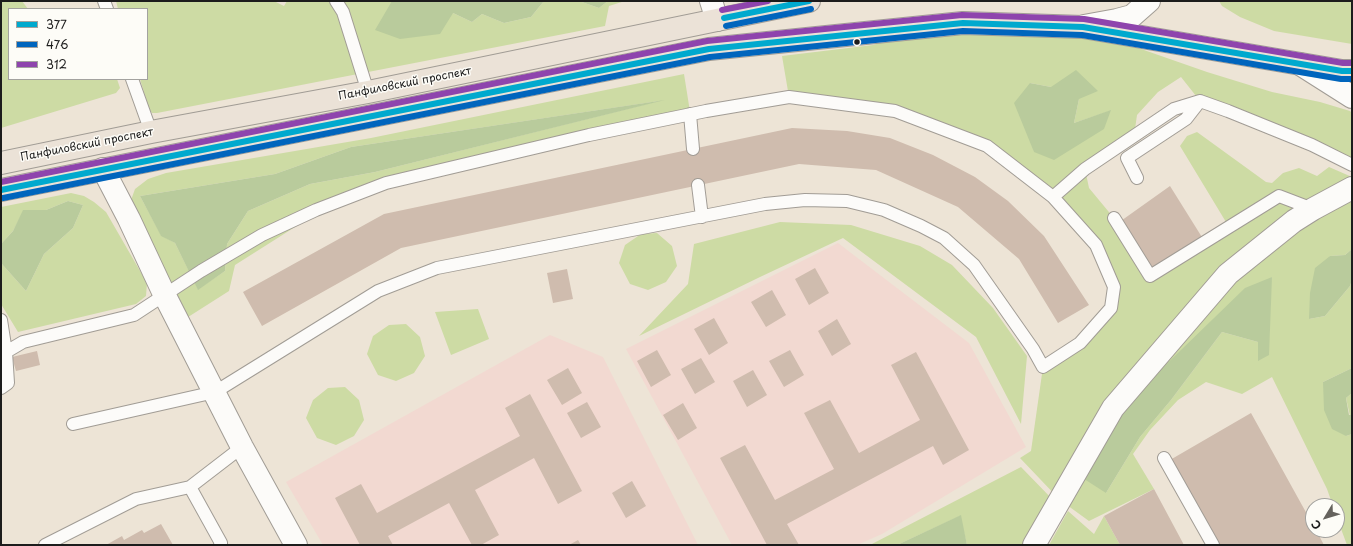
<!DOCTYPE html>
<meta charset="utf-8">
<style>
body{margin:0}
#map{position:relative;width:1353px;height:546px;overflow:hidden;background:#ede4d6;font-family:"Playpen Sans",sans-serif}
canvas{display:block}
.frame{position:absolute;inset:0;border:2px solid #1c1c1c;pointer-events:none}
.legend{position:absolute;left:8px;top:8px;width:140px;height:72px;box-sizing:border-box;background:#fdfcf7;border:1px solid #a3a29f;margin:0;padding:5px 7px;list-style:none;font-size:12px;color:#1c1c1c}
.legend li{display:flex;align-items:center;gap:8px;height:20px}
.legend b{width:20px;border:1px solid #a3a29f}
.north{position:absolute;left:1305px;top:498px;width:40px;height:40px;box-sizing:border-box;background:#fdfcf7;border:1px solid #a3a29f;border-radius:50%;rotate:232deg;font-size:11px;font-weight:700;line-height:16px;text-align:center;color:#1c1c1c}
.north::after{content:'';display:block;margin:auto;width:14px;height:18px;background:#65625d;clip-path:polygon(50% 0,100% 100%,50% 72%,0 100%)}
</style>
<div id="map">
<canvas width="1353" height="546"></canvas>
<div class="frame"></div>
<ul class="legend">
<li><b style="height:5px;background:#00a9ce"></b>377</li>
<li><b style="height:5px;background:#0065bd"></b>476</li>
<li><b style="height:5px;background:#8e44ad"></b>312</li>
</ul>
<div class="north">С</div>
</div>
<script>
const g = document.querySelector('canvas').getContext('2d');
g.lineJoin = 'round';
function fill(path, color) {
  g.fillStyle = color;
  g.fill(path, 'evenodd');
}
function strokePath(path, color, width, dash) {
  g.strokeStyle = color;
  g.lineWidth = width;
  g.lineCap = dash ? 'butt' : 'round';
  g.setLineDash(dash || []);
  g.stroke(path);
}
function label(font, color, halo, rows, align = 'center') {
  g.font = font + ' "Playpen Sans",sans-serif';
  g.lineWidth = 3;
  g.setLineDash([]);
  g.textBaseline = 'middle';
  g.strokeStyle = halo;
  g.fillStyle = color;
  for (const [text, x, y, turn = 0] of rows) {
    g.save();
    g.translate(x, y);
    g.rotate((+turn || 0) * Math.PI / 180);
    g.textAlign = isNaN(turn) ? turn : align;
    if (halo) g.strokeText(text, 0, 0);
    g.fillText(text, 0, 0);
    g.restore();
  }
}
fill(new Path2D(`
 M838 243 969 343 1026 447 882 534 857 545H732L626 349Z
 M550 335 603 357 698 545H323L286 482Z`), '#f2d9d1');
fill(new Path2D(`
 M1 1H22L28 9H9V79H117L120 88 116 93 1 128Z
 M116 1H274L284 6 287 1H397L392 2 453 13 472 22 482 14 504 23 531 17 544 1H579L599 8 608 1H625L609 6 605 26 157 113H152L149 109 140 79H147V9H118Z
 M1219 1H1352V44L1274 31 1240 17 1222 6Z
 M1015 31 1121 42 1207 72 1272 92 1320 102 1350 111 1352 113V165L1200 101 1181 77 1158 92 1137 115 1134 136 1085 169 1089 188 1118 223 1150 276 1229 227 1180 146 1187 136 1197 132 1266 182 1272 183 1283 173 1299 168 1317 176 1329 167 1352 177V249L1345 255 1330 256 1309 319 1325 316 1350 286 1352 280V368L1323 382 1346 436 1352 434V545H1347L1337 518V506H1333L1327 489 1272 377 1242 394 1206 382 1178 400 1150 430 1133 454 1154 489 1089 521 1060 500 1020 458 1031 451 1043 367 1080 343 1111 308 1114 287 1096 245 1053 197 987 146 895 112 789 97 782 56 873 45 906 35ZM1030 83 1051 87 1079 99 1074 123 1110 111 1034 152ZM1272 277 1258 342 1222 332 1171 400 1140 437 1106 493 1118 411Z
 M684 74 691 118 344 196 235 265 229 291 185 319 130 203 135 189 148 179 166 173 371 138ZM659 101 375 172 310 184 248 211 227 244 225 271 198 289 175 243 161 235 140 196 275 174 351 147Z
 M71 193 84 196 94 202 106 212 147 283 146 296 136 304 18 332 1 304V263L26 291 44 254 73 228 83 205 68 201 46 210H24L13 231 1 244V207Z
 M780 222 851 225 920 246 952 265 993 308 1027 356 1021 424 976 337 843 238 760 277 639 336 688 284 694 244Z
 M657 233 672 246 677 266 666 282 648 290 630 284 619 263 625 245 641 234Z
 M478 309 489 339 451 355 435 312Z
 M406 324 420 337 425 356 414 373 396 381 378 375 367 354 373 336 389 325Z
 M345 387 359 400 364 420 354 436 336 445 317 438 306 418 313 400 328 388Z
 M1352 393V415L1350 416 1346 398Z
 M1021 467 1055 502 1028 545H967L960 516 897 545H870Z
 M1068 511 1094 534 1104 516 1120 545H1049Z`), '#cddba4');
fill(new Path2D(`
 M392 1H544L531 17 504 23 482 14 472 22 453 13 440 34 400 39 375 30Z
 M579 1H608L599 8Z
 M1076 70 1098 91 1079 99 1074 123 1111 110 1104 129 1054 160 1034 152 1014 103 1030 83 1051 87Z
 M665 100 375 172 310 184 248 211 227 244 225 271 198 290 175 243 161 236 140 196 275 174 351 147Z
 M68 201 83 205 73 228 44 254 26 291 1 263V244L13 231 23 210H46Z
 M1352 249V280L1350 286 1325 316 1309 319 1310 293 1315 268 1330 256 1345 255Z
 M1272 277 1269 355 1258 361V342L1222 332 1171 400 1140 437 1106 493 1081 477 1118 411 1245 288Z
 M1352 368V393L1346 398 1349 415H1352V434L1346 436 1332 429 1324 410 1323 382Z
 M961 515 967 545H897Z`), '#b9cb9c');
fill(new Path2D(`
 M792 128 847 131 890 138 933 155 975 177 1008 201 1044 236 1089 305 1058 323 1019 259 958 207 876 170 799 164 401 248 262 326 243 292 384 214Z
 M1170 186 1205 242 1150 276 1118 223Z
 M815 268 829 293 809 305 795 279Z
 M567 269 573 299 553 303 547 273Z
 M772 290 786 315 766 327 751 302Z
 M714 318 728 343 709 355 694 329Z
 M837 319 851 344 832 356 818 331Z
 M657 350 671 375 651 387 637 361Z
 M790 350 804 375 784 387 769 361Z
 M37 351 40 365 16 371 12 357Z
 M916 352 969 450 943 465 933 446 787 524 799 545H767L720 458 745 445 775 500 834 469 804 413 830 400 859 453 920 420 891 365Z
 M701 358 715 382 695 394 681 369Z
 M568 368 582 393 562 405 547 380Z
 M753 370 767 395 747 407 733 381Z
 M530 394 582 491 558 504 534 458 475 490 499 535 481 545H472L449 503 388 536 393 545H360L335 498 361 484 377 513 520 436 505 408Z
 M587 402 601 427 581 438 567 413Z
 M683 403 697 428 678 440 663 415Z
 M1251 413 1313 525V530H1316L1324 545H1216L1170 460Z
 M632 481 646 506 626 518 612 493Z
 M1154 489 1184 545H1120L1104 516Z
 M161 524 173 545H106L122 536 124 540 142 530 144 533Z
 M578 540 581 545H569Z`), '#cfbcae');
const service = new Path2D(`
 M104 1 107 9
 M336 1 343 12 368 92
 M132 79 151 132
 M690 114 693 149
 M1137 178 1127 158 1186 119 1200 101
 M698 185 702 217
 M1053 197 1085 169 1174 109 1200 101 1228 111 1312 145 1352 165
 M1114 218 1150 276 1279 196 1313 209
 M1 320 6 352
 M1 388 8 383 6 352 23 342 134 315 201 271 262 235 316 210 386 183 589 135 677 117 706 111 789 97 895 111 987 146 1053 197 1096 245 1114 287 1111 308 1080 343 1043 367 1033 349 974 265 944 238 921 226 884 210 847 201 805 200 765 204 437 268 378 291 215 392 73 424
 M1164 458 1213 545
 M190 487 221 543 220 545
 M45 545 136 499 190 487 242 447`);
const minor = new Path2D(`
 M711 1 717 20
 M1084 26 1117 20 1132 16 1149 1
 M103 169 129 219 165 296 242 447 296 545
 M1034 545 1113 408 1228 274 1294 221 1313 209 1352 188`);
const tertiary = new Path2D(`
 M1300 64 1352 97`);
const primary = new Path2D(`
 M1 163 151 132 368 92 809 1
 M1 190 709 49 963 23 1083 27 1342 71H1352`);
strokePath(service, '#a19c95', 14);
strokePath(minor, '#a19c95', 24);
strokePath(tertiary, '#a19c95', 24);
strokePath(primary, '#a19c95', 24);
strokePath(service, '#fcfbf9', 12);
strokePath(minor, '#fcfbf9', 22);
strokePath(tertiary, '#fcfbf9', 22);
strokePath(primary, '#ebe2d7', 22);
strokePath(new Path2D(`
 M724 18 809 1
 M1 190 709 49 963 23 1083 27 1342 71H1352`), '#00a9ce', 6);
strokePath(new Path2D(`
 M726 26 811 9
 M3 198 710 57 963 31 1082 35 1341 79H1352`), '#0065bd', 6);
strokePath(new Path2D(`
 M722 10 768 1
 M1 182 707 41 962 15 1084 19 1343 63H1352`), '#8e44ad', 6);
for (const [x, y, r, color] of [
 [857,42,3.5,"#1c1c1c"]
]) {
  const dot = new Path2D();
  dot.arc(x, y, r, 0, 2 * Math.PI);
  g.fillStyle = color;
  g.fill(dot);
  strokePath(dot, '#fdfcf7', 1.5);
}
label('11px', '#1c1c1c', '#fdfcf7', [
 ["Панфиловский проспект",405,84,-11],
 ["Панфиловский проспект",87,145,-11]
]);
</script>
